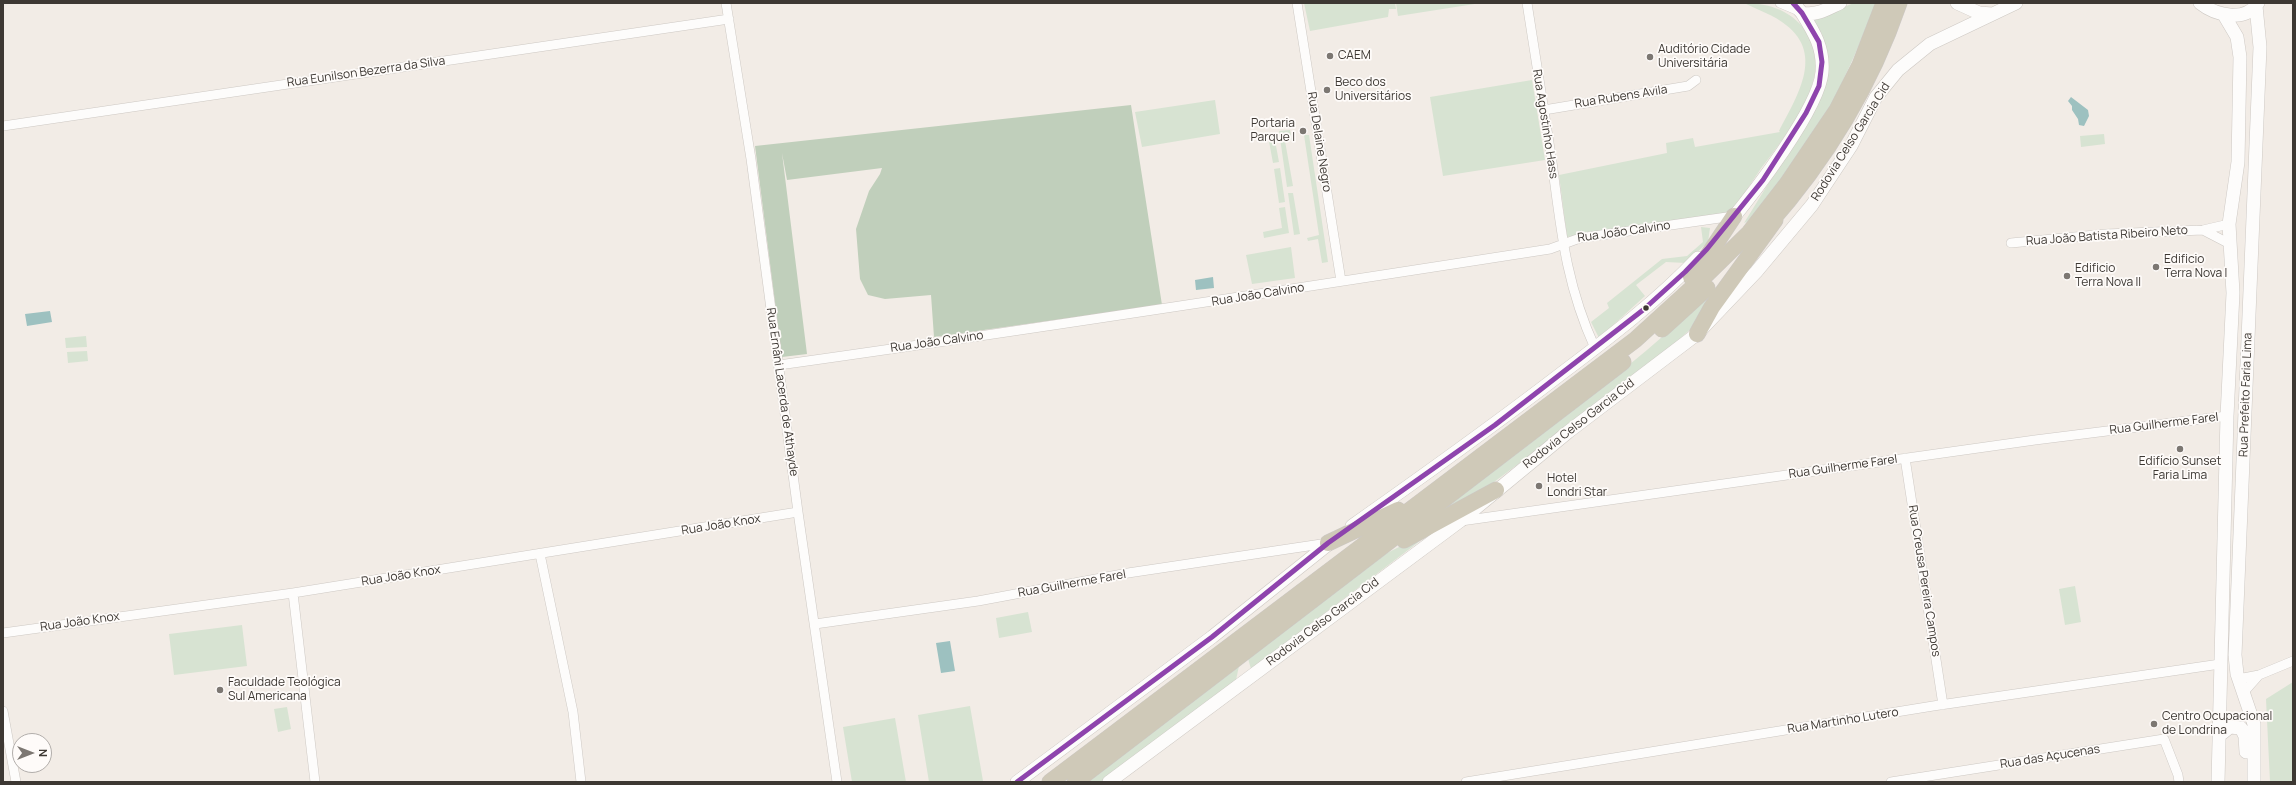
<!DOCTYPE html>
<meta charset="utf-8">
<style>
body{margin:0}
#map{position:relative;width:2296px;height:785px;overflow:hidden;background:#f2ece6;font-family:Manrope,sans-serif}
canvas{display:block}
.frame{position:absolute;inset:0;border:4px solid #3d3833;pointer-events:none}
.north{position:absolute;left:12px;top:733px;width:40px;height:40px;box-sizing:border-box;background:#fefbf9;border:1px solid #b1adaa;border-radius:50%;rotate:90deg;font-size:11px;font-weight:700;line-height:16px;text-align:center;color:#3d3833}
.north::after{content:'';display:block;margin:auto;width:14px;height:18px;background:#7c7772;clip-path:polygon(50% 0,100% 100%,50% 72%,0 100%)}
</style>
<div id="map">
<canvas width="2296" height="785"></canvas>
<div class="frame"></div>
<div class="north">N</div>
</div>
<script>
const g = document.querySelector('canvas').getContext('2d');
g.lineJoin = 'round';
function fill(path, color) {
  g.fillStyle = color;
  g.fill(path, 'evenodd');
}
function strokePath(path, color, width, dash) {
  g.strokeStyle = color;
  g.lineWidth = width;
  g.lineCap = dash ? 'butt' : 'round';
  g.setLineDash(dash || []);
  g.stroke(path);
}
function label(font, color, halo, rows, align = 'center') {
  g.font = font + ' Manrope,sans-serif';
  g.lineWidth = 3.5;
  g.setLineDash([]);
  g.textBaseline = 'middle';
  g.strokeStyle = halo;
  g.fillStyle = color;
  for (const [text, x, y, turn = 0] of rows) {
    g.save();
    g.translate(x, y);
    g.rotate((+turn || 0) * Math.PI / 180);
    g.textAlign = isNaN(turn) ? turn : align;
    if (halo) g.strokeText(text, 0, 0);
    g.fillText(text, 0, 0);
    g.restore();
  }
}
fill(new Path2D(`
 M1304 3H1395L1396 9H1389L1388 17 1310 31Z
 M1396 3H1481L1398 16Z
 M1744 3C1766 3 1787 9 1802 26 1842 72 1785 135 1758 173 1749 186 1740 200 1732 214L1567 237 1559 175 1667 153 1666 143 1693 138 1695 147 1780 132 1779 131C1796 98 1825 55 1786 25 1774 15 1758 10 1744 3Z
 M1854 3H1876C1848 75 1814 150 1761 207 1756 212 1750 221 1744 223L1807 121 1820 95 1811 20Z
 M1532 80 1545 160 1443 176 1430 97Z
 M1215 100 1220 134 1142 147 1135 112Z
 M1290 130 1292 140 1285 141 1293 186 1287 187 1279 131Z
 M2104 134 2105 144 2081 147 2080 136Z
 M1274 135 1279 162 1273 163 1268 136Z
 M1304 135H1309L1328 262 1322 263 1318 239 1308 241 1307 238 1319 235Z
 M1280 168 1285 202 1279 203 1274 169Z
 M1288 193H1293L1300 234 1294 235Z
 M1285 207 1289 233 1264 238 1263 232 1282 228 1279 208Z
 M1701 227 1710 228 1708 242 1686 263 1666 262 1636 285 1645 296 1599 338 1591 322 1609 308 1607 303 1662 259 1687 256 1703 242Z
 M1291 247 1295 278 1252 284 1246 255Z
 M1722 282 1696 324 1671 347 1597 405 1470 500 1405 538C1510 456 1626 376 1722 282Z
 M86 336 87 347 66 348 65 338Z
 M87 351 88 361 68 363 67 352Z
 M1420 541 1251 669 1247 655 1387 553 1407 543Z
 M2075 586 2081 622 2065 625 2059 589Z
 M1028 612 1032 632 999 638 996 618Z
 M242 625 247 666 174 675 169 634Z
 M1239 666 1236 680 1101 782H1081Z
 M2293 682V782H2270L2266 699Z
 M970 706 983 781 929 782 918 715Z
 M287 707 291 729 278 732 274 709Z
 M895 718 906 782H852L843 727Z`), '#d7e3d2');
fill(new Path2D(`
 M1131 105 1162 305 934 337 931 295 885 299 868 295 860 279 856 229 869 191 880 174 882 168 787 180 782 153 807 354 782 357 755 146Z`), '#c0cfbb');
fill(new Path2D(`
 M2071 97 2088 110 2089 116 2084 126 2079 125 2078 119 2072 110V106L2068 101Z
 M1213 277 1214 288 1196 290 1195 280Z
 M50 311 52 322 27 326 25 314Z
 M950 641 955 671 941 673 936 643Z`), '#9dc1c0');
const street = new Path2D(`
 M726 3 751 159 798 512 837 782
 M1297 3 1341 281
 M1527 3C1535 56 1544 109 1552 162 1561 230 1566 285 1595 348
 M1780 3 1799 11
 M1544 110 1688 86 1696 80
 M3 126 729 19
 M2203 230 2230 244
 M2011 243 2106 234 2203 230 2229 224
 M779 365C1036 329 1293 289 1550 249L1580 238 1734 216
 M1905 458 1943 705
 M1461 521 2035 440 2227 416
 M540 554 573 712 581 782
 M293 593 315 782
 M815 624 978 601 1128 573 1328 543
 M3 633 293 593 798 512
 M2238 679 2259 675 2293 661
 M2243 693 2259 675
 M3 711 16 782
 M1466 782 1933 706 2220 664
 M1891 782 2164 739 2178 775 2179 782`);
const secondary = new Path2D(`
 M1793 3 1802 13C1817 16 1827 9 1840 3
 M1957 3 1979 13 1992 14
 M2200 3C2215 15 2245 23 2258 3
 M1728 224C1753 194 1819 109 1822 72 1824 48 1814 32 1802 13
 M1352 526C1423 476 1493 426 1562 373 1610 337 1657 301 1698 258
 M2220 735 2230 727 2241 728 2245 736 2246 752
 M1017 782 1212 637 1336 538
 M1109 782 1460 521 1568 432 1697 334 1756 272 1812 205 1851 146 1876 97 1898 70 1930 44 2016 3
 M2218 782 2227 416 2233 293 2229 224 2238 162 2240 57 2237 37 2224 15
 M2254 782V724L2237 674 2235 655 2260 47 2256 6`);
const highway = new Path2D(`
 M1766 227C1824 162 1871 85 1899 3
 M1691 277 1705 260 1734 216
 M1662 329 1707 288
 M1697 334 1712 307 1775 220
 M1404 540 1496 490
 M1328 543 1398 510
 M1050 782 1635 340 1702 279 1749 233 1787 184 1837 110 1860 65 1884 3
 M1075 782 1623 362`);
strokePath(street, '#cdc8c3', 10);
strokePath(secondary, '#cdc8c3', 14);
strokePath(highway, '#ccc8c6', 17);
strokePath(street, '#fdfcfb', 9);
strokePath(secondary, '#fdfcfb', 13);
strokePath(highway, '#cfc9b8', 16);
strokePath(new Path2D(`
 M1017 782 1212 637 1328 543 1495 425 1643 310 1685 272 1707 249 1763 180 1806 113 1819 86 1822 62 1819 42 1802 13 1793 3`), '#8e44ad', 5);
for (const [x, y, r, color] of [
 [1330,56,4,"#7c7772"],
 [1650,57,4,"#7c7772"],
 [1327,90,4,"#7c7772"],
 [1303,131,4,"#7c7772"],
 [2156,267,4,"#7c7772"],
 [2067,276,4,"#7c7772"],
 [1646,308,3.5,"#3d3833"],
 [2180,449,4,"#7c7772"],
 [1539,486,4,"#7c7772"],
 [220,690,4,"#7c7772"],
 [2154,724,4,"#7c7772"]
]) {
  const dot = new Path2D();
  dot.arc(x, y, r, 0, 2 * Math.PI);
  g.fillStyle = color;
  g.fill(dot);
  strokePath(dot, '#fefbf9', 1.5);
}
label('12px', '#3d3833', '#fefbf9', [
 ["Auditório Cidade",1658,50],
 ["Universitária",1658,64],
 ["CAEM",1338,56],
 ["Beco dos",1335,83],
 ["Universitários",1335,97],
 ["Portaria",1295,124,"right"],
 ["Parque I",1295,138,"right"],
 ["Edificio",2164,260],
 ["Terra Nova I",2164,274],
 ["Edificio",2075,269],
 ["Terra Nova II",2075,283],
 ["Edifício Sunset",2180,462,"center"],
 ["Faria Lima",2180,476,"center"],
 ["Hotel",1547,479],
 ["Londri Star",1547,493],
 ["Faculdade Teológica",228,683],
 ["Sul Americana",228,697],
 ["Centro Ocupacional",2162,717],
 ["de Londrina",2162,731]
], 'left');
label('12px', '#3d3833', '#fefbf9', [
 ["Rua Eunilson Bezerra da Silva",366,72,-8],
 ["Rua Rubens Avila",1621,97,-9],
 ["Rua Agostinho Hass",1545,124,81],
 ["Rua Delaine Negro",1319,142,81],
 ["Rodovia Celso Garcia Cid",1851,142,-58],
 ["Rua João Calvino",1624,232,-8],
 ["Rua João Batista Ribeiro Neto",2107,236,-4],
 ["Rua João Calvino",1258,295,-9],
 ["Rua João Calvino",937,342,-8],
 ["Rua Ernâni Lacerda de Athayde",782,392,82],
 ["Rua Prefeito Faria Lima",2246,395,-88],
 ["Rodovia Celso Garcia Cid",1579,424,-38],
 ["Rua Guilherme Farel",2164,424,-7],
 ["Rua Guilherme Farel",1843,467,-8],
 ["Rua João Knox",721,525,-9],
 ["Rua João Knox",401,576,-9],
 ["Rua Creusa Pereira Campos",1924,581,81],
 ["Rua Guilherme Farel",1072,584,-10],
 ["Rua João Knox",80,622,-8],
 ["Rodovia Celso Garcia Cid",1323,622,-37],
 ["Rua Martinho Lutero",1843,721,-9],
 ["Rua das Açucenas",2050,757,-9]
]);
</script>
